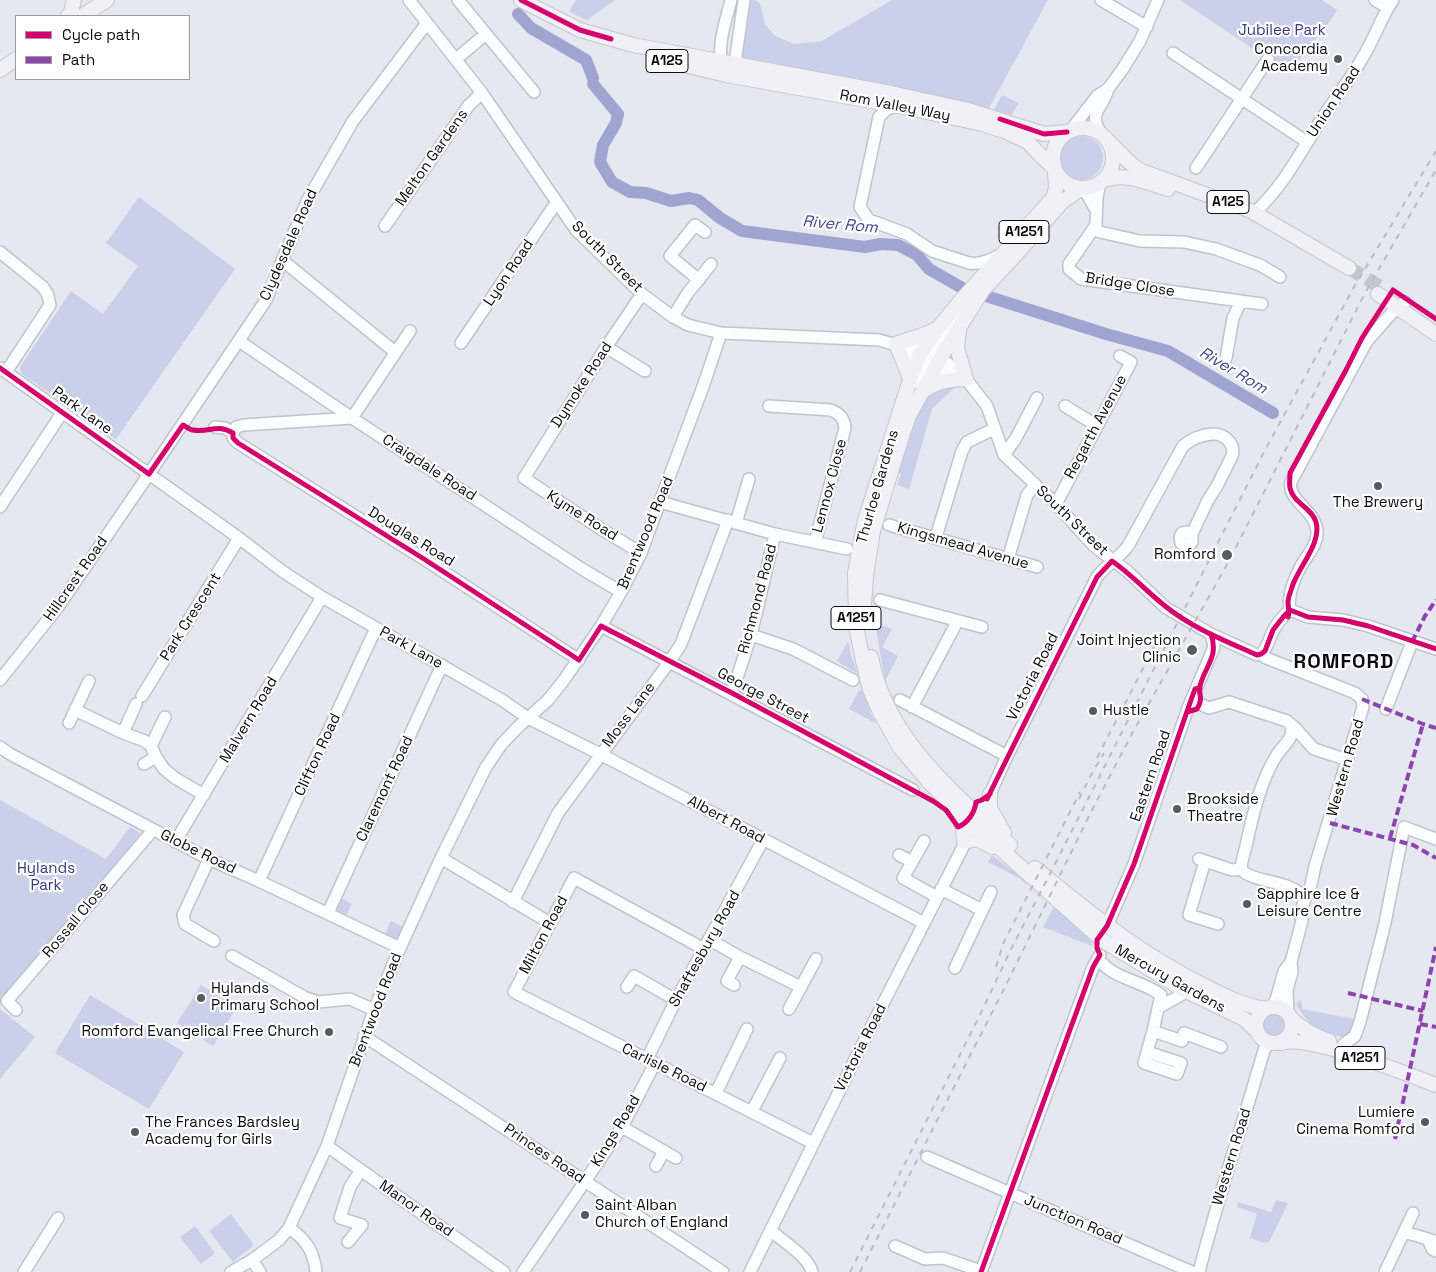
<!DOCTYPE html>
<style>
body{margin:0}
#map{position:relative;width:1436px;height:1272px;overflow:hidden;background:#e6e8f1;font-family:"Space Grotesk",sans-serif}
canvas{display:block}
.legend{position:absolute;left:15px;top:15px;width:175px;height:65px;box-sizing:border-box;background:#fff;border:1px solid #9d9da0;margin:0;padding:6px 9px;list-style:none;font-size:15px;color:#0b0b11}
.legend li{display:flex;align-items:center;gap:10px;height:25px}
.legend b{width:25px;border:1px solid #9d9da0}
</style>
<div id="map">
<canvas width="1436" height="1272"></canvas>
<ul class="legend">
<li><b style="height:6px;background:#d6006c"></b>Cycle path</li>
<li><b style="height:6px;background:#8e44ad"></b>Path</li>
</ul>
</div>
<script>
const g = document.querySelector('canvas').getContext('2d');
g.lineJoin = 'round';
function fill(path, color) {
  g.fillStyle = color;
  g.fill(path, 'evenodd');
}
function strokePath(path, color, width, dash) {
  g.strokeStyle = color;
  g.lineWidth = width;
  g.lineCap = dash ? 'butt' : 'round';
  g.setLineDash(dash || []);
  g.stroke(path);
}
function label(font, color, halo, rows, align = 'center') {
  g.font = font + ' "Space Grotesk",sans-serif';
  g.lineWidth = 4.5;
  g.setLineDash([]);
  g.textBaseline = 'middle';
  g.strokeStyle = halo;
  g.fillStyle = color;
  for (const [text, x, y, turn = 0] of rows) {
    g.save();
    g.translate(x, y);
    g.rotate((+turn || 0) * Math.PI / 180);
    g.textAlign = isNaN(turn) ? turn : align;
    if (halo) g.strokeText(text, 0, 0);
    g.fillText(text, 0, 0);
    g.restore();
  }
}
fill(new Path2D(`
 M576 0H615L587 20 569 12Z
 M752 0 757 1 760 4 765 24 775 36 794 44 822 41 892 0H1048L989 108 832 74 794 70 744 59 742 55 745 14 748 2Z
 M1180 0H1322L1337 10 1324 30 1320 32V34L1310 46 1289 73Z
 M1002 95 1019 103 1011 115 994 110Z
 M1059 158a22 22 0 1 1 44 0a22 22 0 1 1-44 0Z
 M139 197 235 269 116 439 22 374 20 367 71 291 103 314 138 266 106 243Z
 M946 385 954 388 932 409 909 489 897 485 901 474 895 471 909 427 930 392Z
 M875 623 892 629 882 647 898 656 885 681Z
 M848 641 852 658 858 674 837 661Z
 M859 690 865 693 870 712 877 724 849 709Z
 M0 800 106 859 130 827 141 833 0 1005Z
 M992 855 1027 882 1026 885 1021 879 988 862Z
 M341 898 352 904 346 916 335 911Z
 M1055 905 1093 941 1092 946 1043 927Z
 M391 921 403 927 397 940 385 934Z
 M201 985 237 1007 213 1046 177 1023Z
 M90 995 184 1052 149 1109 55 1053Z
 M1301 1000 1302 1009 1355 1019 1351 1031 1344 1037C1318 1035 1309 1025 1296 1004Z
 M0 1009 35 1037 0 1079Z
 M1262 1025a12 12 0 1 1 24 0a12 12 0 1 1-24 0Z
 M1276 1200 1288 1203 1269 1242 1264 1243 1250 1238 1257 1214 1237 1207 1238 1202 1271 1212Z
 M231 1214 254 1245 233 1262 209 1231Z
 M195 1226 215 1253 201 1264 180 1237Z`), '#cacfea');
strokePath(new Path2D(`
 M518 14 531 28 586 60 593 78
 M593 84 618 114 616 123 603 145 600 162 612 182 630 192 646 193 671 201 689 198 698 200 720 218 742 231 865 247 880 244 898 245 917 255 929 269 964 289 1106 334 1168 351 1273 413`), '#9fa4d1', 12);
strokePath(new Path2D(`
 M1349 268 1382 288`), '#c5c7cf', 14, [14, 7]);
const minor = new Path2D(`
 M409 0 482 93 576 230 642 294 673 317 688 325 721 333 879 340 904 347 915 345 918 347 920 354 937 364 942 372 946 374 953 373 966 379 987 406 1004 455 1056 504 1094 546 1127 571 1166 608 1211 634 1257 655 1261 654 1266 658 1355 693 1362 699 1363 707 1315 866 1309 894
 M458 0 534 92
 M1101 0 1147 27
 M1375 0 1388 8
 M1173 53 1307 142
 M456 59 486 34
 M724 69C715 48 726 21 731 0
 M729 71 735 63 744 0
 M899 106 887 109 879 117 860 207 869 220 907 234 932 251 969 263C980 265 992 259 1002 254
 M1071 130 1097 96 1108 89 1122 70 1140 41 1158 0
 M1103 136C1086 113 1102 111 1108 89
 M1196 168 1268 59
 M1100 183 1097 198 1096 225 1069 264V269L1081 279 1262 304
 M1084 189 1096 210
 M1254 213C1284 186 1301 151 1323 117 1336 97 1351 78 1363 57 1375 38 1380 19 1393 0
 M385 226 469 105 482 93
 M1094 229 1100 232 1140 241 1184 242 1216 249 1260 265 1280 277
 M0 252 43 287 48 295 50 305 6 372
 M282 260 395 352
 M699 280 670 256 695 225 705 232
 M673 317 687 294 711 264
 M239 341 352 418 582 569 621 592
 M461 343 556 203
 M606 347 645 371
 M904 347C914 361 920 354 935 350L955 320 969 305
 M1226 358 1233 318 1241 301
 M0 368 239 538 282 571 322 597 502 700 528 718 598 753 924 923
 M908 385 917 381 924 367 947 363 951 366 953 373
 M769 406 831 410C840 414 844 418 845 428L815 542
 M1065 406 1097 426
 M215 427 225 428 233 433
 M233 433V438L238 443 424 559 579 660
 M233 433 236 427 244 425 352 418 410 331
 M1004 455 1016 438 1037 398
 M153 468 266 300 307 201 353 121 427 23
 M660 502 775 534 847 549
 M1056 504 1131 362 1120 356
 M0 507 62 413
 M736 523 749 479
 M889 525 1037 567
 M936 537 962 451 967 442 994 429
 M641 553 601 529 524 478 606 347 642 294
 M1008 559 1027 495 1035 485
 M880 600 982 627
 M1290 610C1287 596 1294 579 1301 566 1307 555 1318 545 1317 531 1315 509 1287 501 1291 482L1367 341 1397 307 1405 302
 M1290 610 1308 617 1343 620 1368 626 1436 649
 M601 626 913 790
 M751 635 793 649 853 680
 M1261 654C1267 649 1269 640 1272 633 1276 625 1283 616 1290 610
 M0 680 58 607 149 474
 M732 693 751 635 775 534
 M142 696 239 538
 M900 700 1007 756
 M1191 700 1209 708 1229 702 1287 721 1295 728 1314 749 1348 760
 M912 707 957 622
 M1386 709 1412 642
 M75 710 123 733 145 741 151 746 156 757 164 769 175 778 204 795
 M69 723 89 681
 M123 733 136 704
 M151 746 165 717
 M0 747 10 754 209 859 259 881 400 948
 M144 764 156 757
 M924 841 903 878 937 897
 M175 842 322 597
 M899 855 912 862
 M441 858 550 923
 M209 859 183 915 185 924 214 941
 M1199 859 1232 870 1241 869C1253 884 1293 879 1305 899L1300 914 1302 921 1291 962 1292 972 1287 990 1288 1013
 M1205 861 1189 915 1218 924
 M1241 869C1241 862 1244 854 1246 846 1252 818 1260 783 1275 758 1281 746 1295 740 1291 725
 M259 881 376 628
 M941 889 982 910
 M513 902 558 813 670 661 681 644 728 520
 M328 913 442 665
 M1107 926 1134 864 1188 708 1214 647 1211 634
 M710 940 740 957 727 981 734 985
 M704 949 574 878 514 992 813 1143
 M232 956 306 998 318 1002 350 999 374 1010
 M740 957 801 987 816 959
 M1098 960C1103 963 1105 967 1110 970 1126 981 1145 983 1161 995L1153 1031
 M955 968 991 892
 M627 987 634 976 676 1000
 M1271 1007 1276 1000 1284 971 1291 962
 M1158 1008 1181 995 1184 990
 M789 1009 801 987
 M16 1010 7 1001 153 830
 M364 1036 723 1272
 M1344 1044 1355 1036 1360 1022 1385 923 1404 827 1436 839
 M1147 1052 1153 1031 1182 1041 1184 1033 1221 1047
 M1147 1052 1181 1063 1177 1074 1144 1063Z
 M647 1059 676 1000 763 840
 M716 1093 747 1029
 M752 1111 780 1058
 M622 1127 676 1158
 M327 1146 504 1272
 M927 1157 1192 1272
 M656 1166 664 1151
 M289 1228C306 1239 314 1252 316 1272
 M771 1231C783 1241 809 1257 812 1272
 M1404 1232 1428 1239
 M1434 1241 1428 1239 1432 1249 1436 1251
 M348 1242 362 1225 340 1218 350 1187 361 1170
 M895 1246 925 1259 943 1258 981 1271
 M252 1260 260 1272
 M24 1272 58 1218
 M231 1272 252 1260 279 1240 289 1228 327 1146 374 1010 400 948 441 858 486 767 501 745 517 728 548 700 564 680 601 626 621 592 641 553 652 523 704 384 721 333
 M523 1272 622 1127 655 1063
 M750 1272 866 1037 990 794 1007 756 1097 577C1106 565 1119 558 1128 546L1183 446C1191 439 1201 435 1212 434 1224 433 1236 444 1232 456L1217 486 1208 500 1192 534V542L1188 545 1181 543 1180 537 1182 533 1187 532 1192 534
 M981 1272 1093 967 1100 955
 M1199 1272C1218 1197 1243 1124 1264 1050L1269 1043
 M1385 1272 1413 1213`);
const major = new Path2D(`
 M521 0 580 30 633 45 891 93 968 110 1044 134 1067 132
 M68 16 71 12 74 0
 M82 16 107 0
 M656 58 726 75 899 106 982 124 1004 131 1028 142 1040 155 1052 166
 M0 70 16 59
 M1053 158a30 30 0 1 1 60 0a30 30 0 1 1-60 0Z
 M1107 140 1128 161 1139 170 1251 211 1349 268
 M1055 172 1056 188 1053 198 962 299 939 327 920 354 910 380 865 520 859 551 855 573 856 626 863 661 870 690 879 710 900 748 929 782 955 808 1102 940 1184 990 1244 1019 1256 1030
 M1104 180C1126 172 1148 183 1168 189
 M1378 294 1436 334
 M910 380 908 373 896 344C909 338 923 337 936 329
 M922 392C936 381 949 380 966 379L957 348 959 332
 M864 606 866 576 873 531 902 436 909 416 945 350 983 290 1020 250 1063 201 1081 189
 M871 657C886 738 953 792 1010 845
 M990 794V808L1004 833
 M956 810 963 828 964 842 977 839 992 847
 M1035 868C1089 913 1142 955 1205 986 1225 996 1244 1006 1266 1009
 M1256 1025a18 18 0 1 1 36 0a18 18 0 1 1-36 0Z
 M1292 1019C1303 1030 1314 1036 1329 1041
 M1281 1043C1308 1034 1407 1074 1436 1085`);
strokePath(minor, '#c1c3ca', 14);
strokePath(major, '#c5c6cb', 16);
strokePath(minor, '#fbfcfd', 11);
strokePath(major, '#f0f0f6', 14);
strokePath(new Path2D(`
 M1097 758 1155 645
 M1079 799 1092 773 1104 753
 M996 967 1003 944 1080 792
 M850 1272 980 1015 1011 949 1052 870 1265 450 1354 287 1436 151
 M860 1272 1006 985 1092 810 1134 730 1229 561 1365 293 1436 170`), '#bcbcbf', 2, [6, 6]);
strokePath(new Path2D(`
 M1412 642 1425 616 1436 600
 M1362 699 1423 724 1436 728
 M1330 823 1413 845 1436 858
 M1390 838 1423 724
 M1348 993 1423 1011
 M1420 1024 1436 1027
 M1395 1139 1436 947`), '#8e44ad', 4, [8, 4]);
strokePath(new Path2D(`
 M521 0 580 30 611 39
 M1000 119 1044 134 1067 132
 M0 368 149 474 183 425C187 427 190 430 193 430 210 433 216 423 233 433V438L238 443 424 559 579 660 601 626 732 693 933 801 946 810 958 827C968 823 975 812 976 802L982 800 990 794
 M1290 610 1308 617 1343 620 1368 626 1436 649
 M1288 617C1290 611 1288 608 1288 602 1288 597 1291 591 1292 587 1299 566 1322 543 1316 522 1312 508 1293 503 1290 488 1289 483 1290 478 1290 473L1346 370 1362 338 1393 290 1436 319
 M1187 712 1197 709C1204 697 1198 696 1200 686 1205 666 1219 657 1211 634
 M987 799 1097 577 1112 561C1131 574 1147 592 1165 606 1192 628 1226 641 1257 655L1261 654 1265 651 1273 630 1284 616 1290 610
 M981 1272 1093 967 1100 955 1097 948V940L1107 926 1134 864 1191 700 1195 689 1200 688`), '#d6006c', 5);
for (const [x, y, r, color] of [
 [1338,59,5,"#58585f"],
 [1378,486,5,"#58585f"],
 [1227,555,6,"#58585f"],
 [1192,650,6,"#58585f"],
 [1093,711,5,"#58585f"],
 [1177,809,5,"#58585f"],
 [1247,904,5,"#58585f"],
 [201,998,5,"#58585f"],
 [329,1032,5,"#58585f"],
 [1425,1122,5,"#58585f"],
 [135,1132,5,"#58585f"],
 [585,1215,5,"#58585f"]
]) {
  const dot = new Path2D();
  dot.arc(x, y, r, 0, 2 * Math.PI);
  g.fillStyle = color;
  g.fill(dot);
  strokePath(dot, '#fff', 2);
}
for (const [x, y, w] of [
 [667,61,42],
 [1228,202,42],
 [1024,232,50],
 [856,618,50],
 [1360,1058,50]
]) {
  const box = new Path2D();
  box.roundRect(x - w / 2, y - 11.5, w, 23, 4);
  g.fillStyle = '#fff';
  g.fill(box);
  strokePath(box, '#0b0b11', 1);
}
label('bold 14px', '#0b0b11', null, [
 ["A125",667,61],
 ["A125",1228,202],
 ["A1251",1024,232],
 ["A1251",856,618],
 ["A1251",1360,1058]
]);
label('15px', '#373881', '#fff', [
 ["Jubilee Park",1282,31],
 ["Hylands",46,869],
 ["Park",46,886]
]);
label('15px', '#0b0b11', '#fff', [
 ["Concordia",1328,50,"right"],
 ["Academy",1328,67,"right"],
 ["The Brewery",1378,503,"center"],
 ["Romford",1216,555,"right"],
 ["Joint Injection",1181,641,"right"],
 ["Clinic",1181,658,"right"],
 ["Hustle",1103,711],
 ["Brookside",1187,800],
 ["Theatre",1187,817],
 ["Sapphire Ice &",1257,895],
 ["Leisure Centre",1257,912],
 ["Hylands",211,989],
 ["Primary School",211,1006],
 ["Romford Evangelical Free Church",319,1032,"right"],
 ["Lumiere",1415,1113,"right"],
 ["Cinema Romford",1415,1130,"right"],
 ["The Frances Bardsley",145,1123],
 ["Academy for Girls",145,1140],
 ["Saint Alban",595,1206],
 ["Church of England",595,1223]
], 'left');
label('15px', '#0b0b11', '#fff', [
 ["Union Road",1334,102,-56],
 ["Rom Valley Way",895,106,11],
 ["Melton Gardens",432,158,-55],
 ["Clydesdale Road",289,245,-66],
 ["South Street",607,257,45],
 ["Lyon Road",509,273,-56],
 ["Bridge Close",1130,285,9],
 ["Dymoke Road",582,385,-57],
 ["Park Lane",82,411,36],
 ["Regarth Avenue",1096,427,-62],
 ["Craigdale Road",429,468,33],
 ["Lennox Close",830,486,-75],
 ["Thurloe Gardens",878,487,-74],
 ["Kyme Road",582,516,32],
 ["South Street",1072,521,44],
 ["Brentwood Road",646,533,-67],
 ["Douglas Road",411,537,32],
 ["Kingsmead Avenue",963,546,16],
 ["Hillcrest Road",76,579,-55],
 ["Richmond Road",758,599,-75],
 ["Park Crescent",191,617,-58],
 ["Park Lane",411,648,29],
 ["Victoria Road",1033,677,-63],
 ["George Street",763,696,28],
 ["Moss Lane",629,715,-53],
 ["Malvern Road",249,720,-59],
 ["Clifton Road",318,755,-65],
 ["Western Road",1346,768,-74],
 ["Eastern Road",1151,776,-71],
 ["Claremont Road",385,789,-65],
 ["Albert Road",726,820,28],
 ["Globe Road",198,852,26],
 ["Rossall Close",76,920,-50],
 ["Milton Road",544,935,-62],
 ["Shaftesbury Road",705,949,-61],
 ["Mercury Gardens",1170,979,29],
 ["Brentwood Road",376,1010,-69],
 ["Victoria Road",861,1048,-63],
 ["Carlisle Road",664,1068,26],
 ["Kings Road",616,1131,-59],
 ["Princes Road",544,1154,34],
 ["Western Road",1232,1157,-73],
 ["Manor Road",416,1209,35],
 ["Junction Road",1073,1220,23]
]);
label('italic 16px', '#434690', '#fff', [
 ["River Rom",840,225,5],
 ["River Rom",1233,371,31]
]);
g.letterSpacing = '1px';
label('bold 20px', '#0b0b11', '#fff', [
 ["ROMFORD",1344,663]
]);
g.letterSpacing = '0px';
</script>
